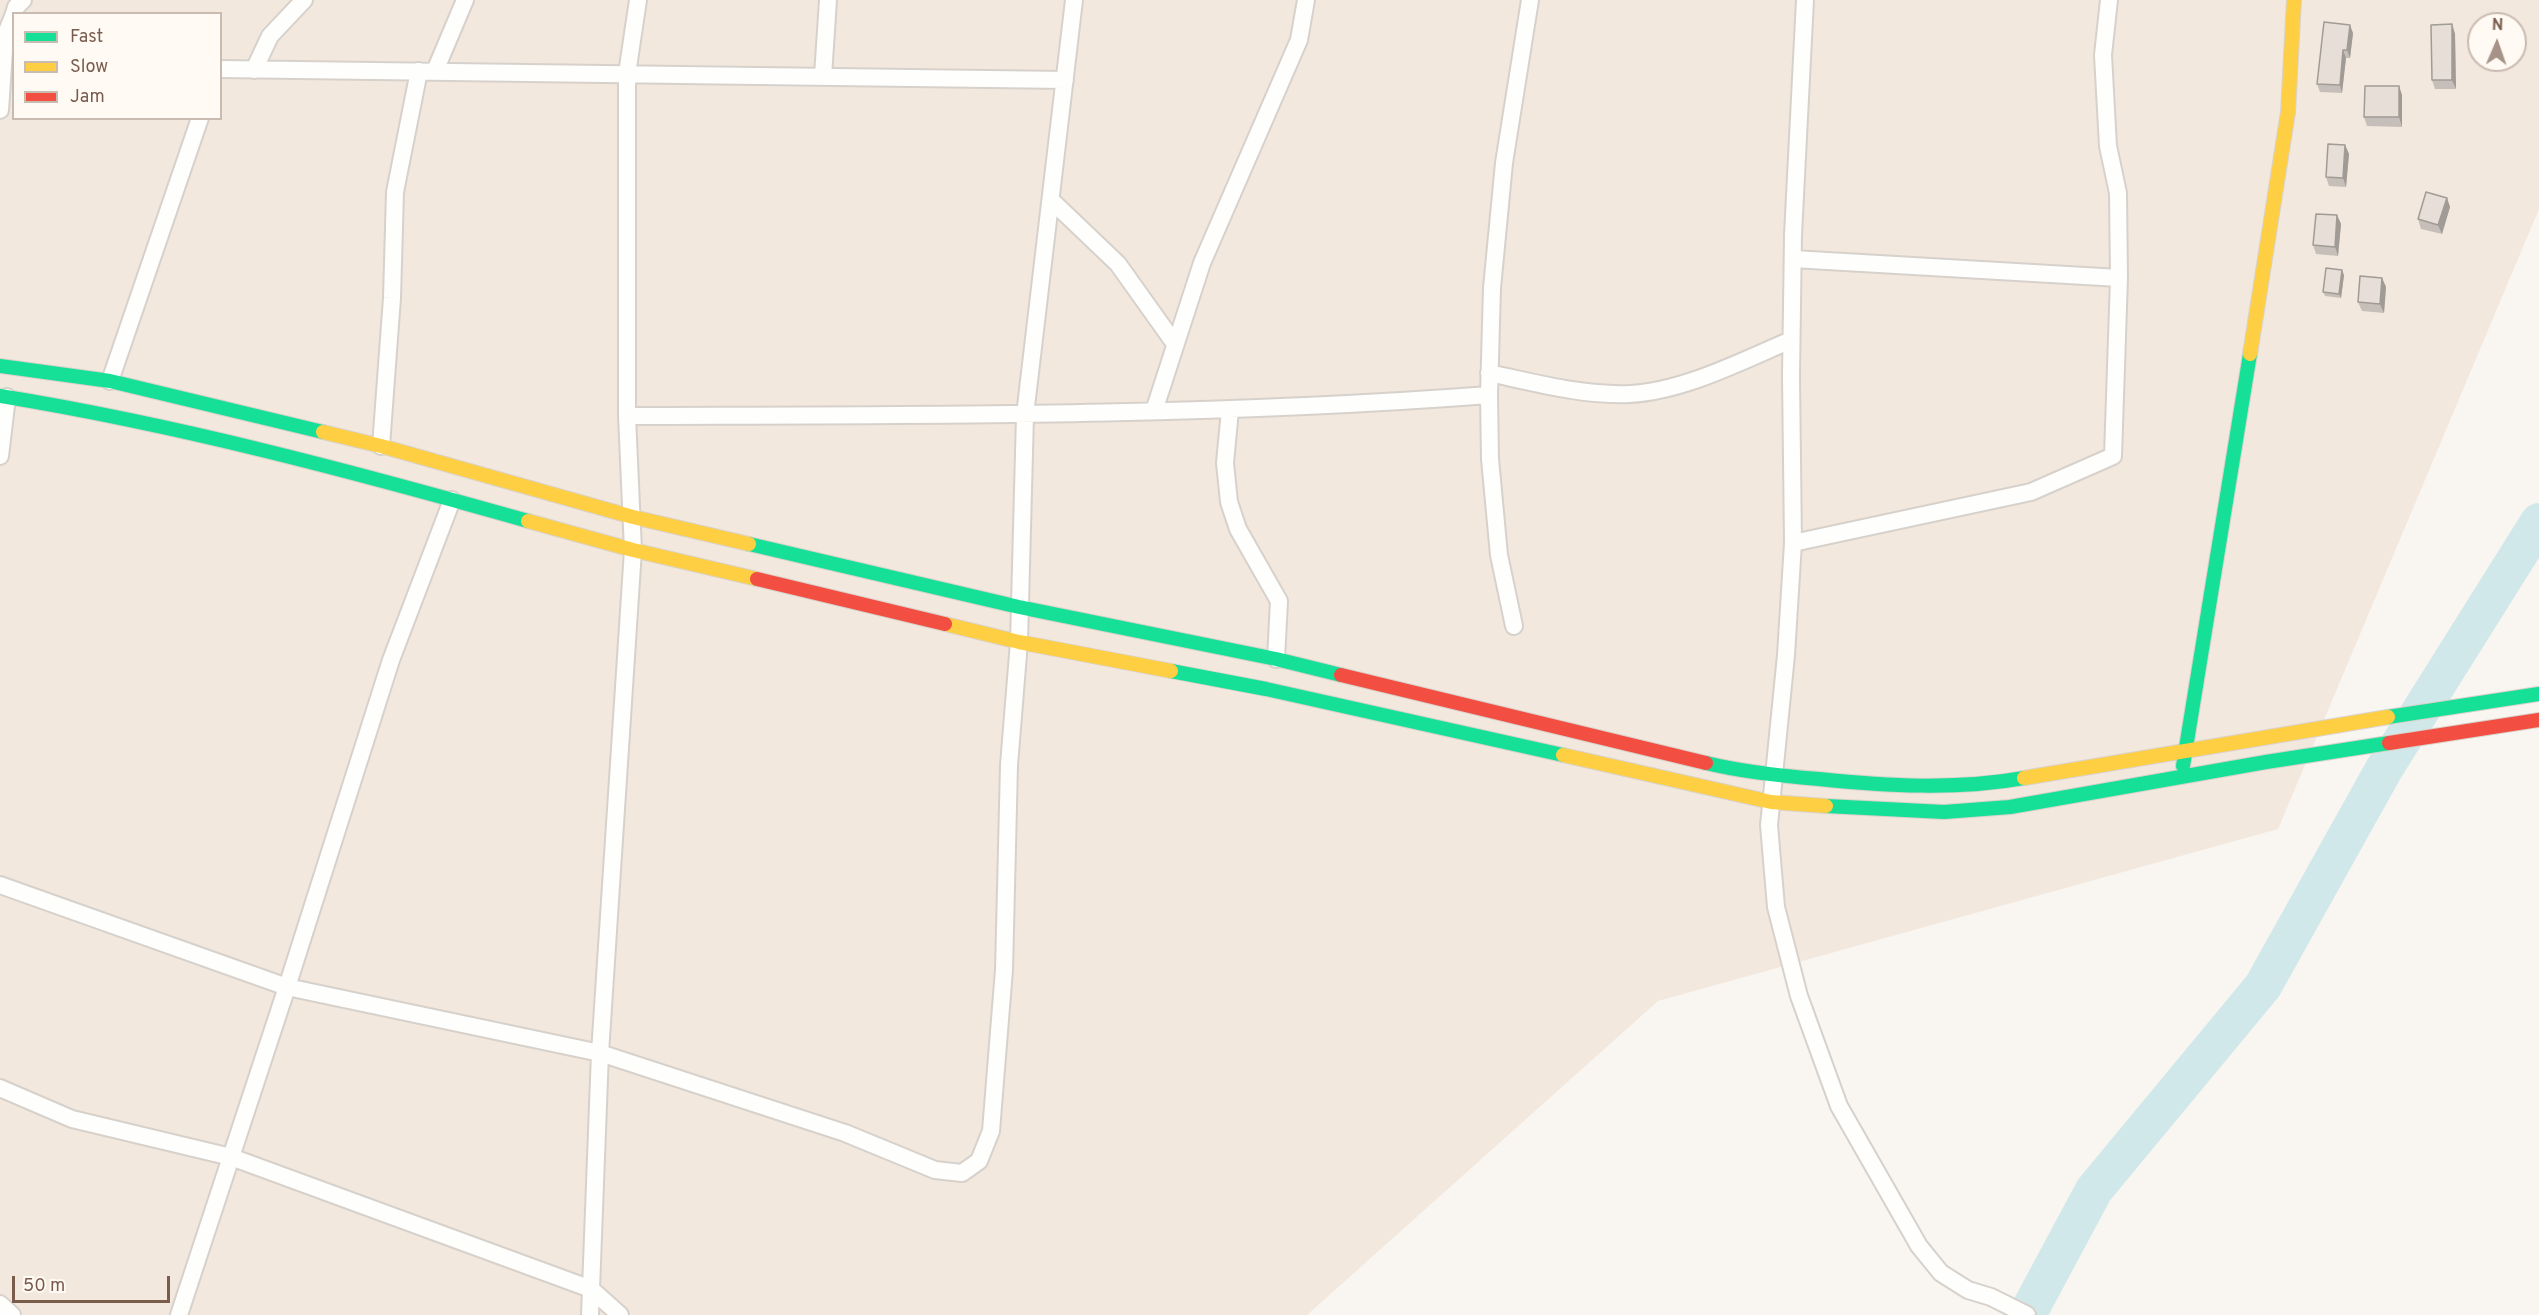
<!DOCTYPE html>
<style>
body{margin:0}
#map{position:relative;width:2539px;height:1315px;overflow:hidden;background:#f9f5f0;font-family:Overpass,sans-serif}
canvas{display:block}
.legend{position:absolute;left:12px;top:12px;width:210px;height:108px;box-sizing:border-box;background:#fffaf3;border:2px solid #cabbb1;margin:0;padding:8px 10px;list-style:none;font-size:18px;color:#7a5c4d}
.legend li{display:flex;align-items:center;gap:12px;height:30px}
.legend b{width:30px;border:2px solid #cabbb1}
.north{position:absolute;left:2467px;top:12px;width:60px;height:60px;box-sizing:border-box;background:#fffaf3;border:2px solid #cabbb1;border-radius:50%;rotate:2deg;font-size:16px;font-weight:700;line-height:24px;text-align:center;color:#7a5c4d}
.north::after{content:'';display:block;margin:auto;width:21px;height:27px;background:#a69286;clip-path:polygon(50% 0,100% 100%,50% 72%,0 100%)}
.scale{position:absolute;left:12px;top:1276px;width:158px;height:27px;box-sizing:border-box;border:3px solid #7a5c4d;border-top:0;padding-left:8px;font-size:18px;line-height:21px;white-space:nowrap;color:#7a5c4d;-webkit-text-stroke:4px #fffaf3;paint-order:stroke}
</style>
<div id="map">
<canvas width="2539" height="1315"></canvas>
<ul class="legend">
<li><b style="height:8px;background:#16e098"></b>Fast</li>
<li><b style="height:8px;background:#ffcf43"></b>Slow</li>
<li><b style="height:8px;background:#f24e42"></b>Jam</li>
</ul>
<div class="north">N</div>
<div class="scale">50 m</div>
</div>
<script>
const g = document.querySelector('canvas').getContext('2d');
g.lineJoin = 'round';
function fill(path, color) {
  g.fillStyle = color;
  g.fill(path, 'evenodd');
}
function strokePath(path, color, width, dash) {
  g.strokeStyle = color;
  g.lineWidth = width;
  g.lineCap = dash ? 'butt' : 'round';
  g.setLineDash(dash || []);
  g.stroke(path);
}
fill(new Path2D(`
 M0 0H2539V209L2278 829 1658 1001 1307 1315H0ZM14 14H220V118H14ZM2479 24H2515V60H2479Z`), '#f2e8de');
strokePath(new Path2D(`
 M2027 1315 2094 1190 2263 986 2384 769 2539 522`), '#d0e8ea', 38);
const street = new Path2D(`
 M1805 0 1793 235 1791 376 1793 543 1786 655 1769 825 1776 907 1799 996 1839 1106 1919 1246 1941 1273 1968 1290 1991 1297 2027 1315
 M14 14 16 7 23 0
 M220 69 1065 80
 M254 70 270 36 304 0
 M435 71 465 0
 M823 76 828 0
 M0 110 5 36 14 14
 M1051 200 1118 264 1175 344
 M1793 259 2119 278
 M1489 373C1536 383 1583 396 1630 394 1684 391 1742 361 1791 340
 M110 381 200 118
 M1230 410 1225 463 1229 502 1238 529 1279 601 1276 659
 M1154 411 1202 263 1299 40 1306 0
 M627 416C914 415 1202 417 1489 395
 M381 446 392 298 395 192 419 71
 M0 456 7 397
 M1793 543 2031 492 2113 456 2119 278 2118 193 2108 146 2103 55 2109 0
 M1514 626 1499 555 1490 459 1489 395 1492 288 1504 163 1530 0
 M0 885 287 987 600 1053 845 1133 935 1170 962 1173 979 1161 991 1131 1004 970 1009 765 1019 642 1025 415 1074 0
 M0 1088 72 1119 231 1157 591 1289 620 1315
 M0 1304 12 1315
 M179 1315 287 987 391 660 452 500
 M590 1315 600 1053 633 550 627 416V74L638 0`);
const fast = new Path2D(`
 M0 366 110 381 323 432
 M0 396C179 425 354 472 528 521
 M749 544 1019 607 1276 659 1341 675
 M1171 671 1266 689 1563 755
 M2388 717 2539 694
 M1706 763C1743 772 1781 776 1819 779 1886 786 1957 790 2024 778
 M2183 766 2250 354
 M1826 806 1944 812 2010 807 2266 762 2389 743`);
const slow = new Path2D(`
 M2250 354 2288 112 2294 0
 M323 432 381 446 633 517 749 544
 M528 521 633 550 757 579
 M945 624 1019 642 1171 671
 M1563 755 1771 802 1826 806
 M2024 778 2388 717`);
const jam = new Path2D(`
 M757 579 945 624
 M1341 675 1706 763
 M2389 743 2539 720`);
strokePath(street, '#d7d1cb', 20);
strokePath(fast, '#d9d2cb', 16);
strokePath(slow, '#d9d2cb', 16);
strokePath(jam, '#d9d2cb', 16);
strokePath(street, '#fefefd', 16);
strokePath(fast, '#16e098', 14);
strokePath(slow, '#ffcf43', 14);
strokePath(jam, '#f24e42', 14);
fill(new Path2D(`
 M2452 24 2455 34 2456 89H2435L2432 80Z
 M2353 33 2350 58H2346L2342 93 2320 92 2317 84Z
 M2399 86 2402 95V127L2367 126 2364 117Z
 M2345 145 2349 154 2346 187 2329 186 2326 177Z
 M2447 198 2450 207 2442 234 2421 229 2418 219Z
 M2337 215 2341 224 2338 256 2316 254 2313 245Z
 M2344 275 2341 298 2325 296 2323 292Z
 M2382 278 2386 287 2384 313 2362 311 2358 302Z`), '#c6bfb9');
fill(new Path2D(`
 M2452 24 2455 34 2456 89 2452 80Z
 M2350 25 2353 33 2350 58 2347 50Z
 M2343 50 2346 58 2342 93 2340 85Z
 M2399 86 2402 95V127L2399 117Z
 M2345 145 2349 154 2346 187 2343 178Z
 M2447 198 2450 207 2442 234 2438 225Z
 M2337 215 2341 224 2338 256 2335 247Z
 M2342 270 2344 275 2341 298 2339 294Z
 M2382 278 2386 287 2384 313 2380 304Z`), '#a19b96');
const building = new Path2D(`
 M2324 22 2350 25 2347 50H2343L2340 85 2317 84Z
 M2452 24V80H2432L2431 25Z
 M2365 86H2399V117H2364Z
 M2328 144 2345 145 2343 178 2326 177Z
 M2426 192 2447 198 2438 225 2418 219Z
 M2316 214 2337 215 2335 247 2313 245Z
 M2326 268 2342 270 2339 294 2323 292Z
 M2360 276 2382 278 2380 304 2358 302Z`);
fill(building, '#e6ded7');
strokePath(building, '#a19b96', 1.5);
</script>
